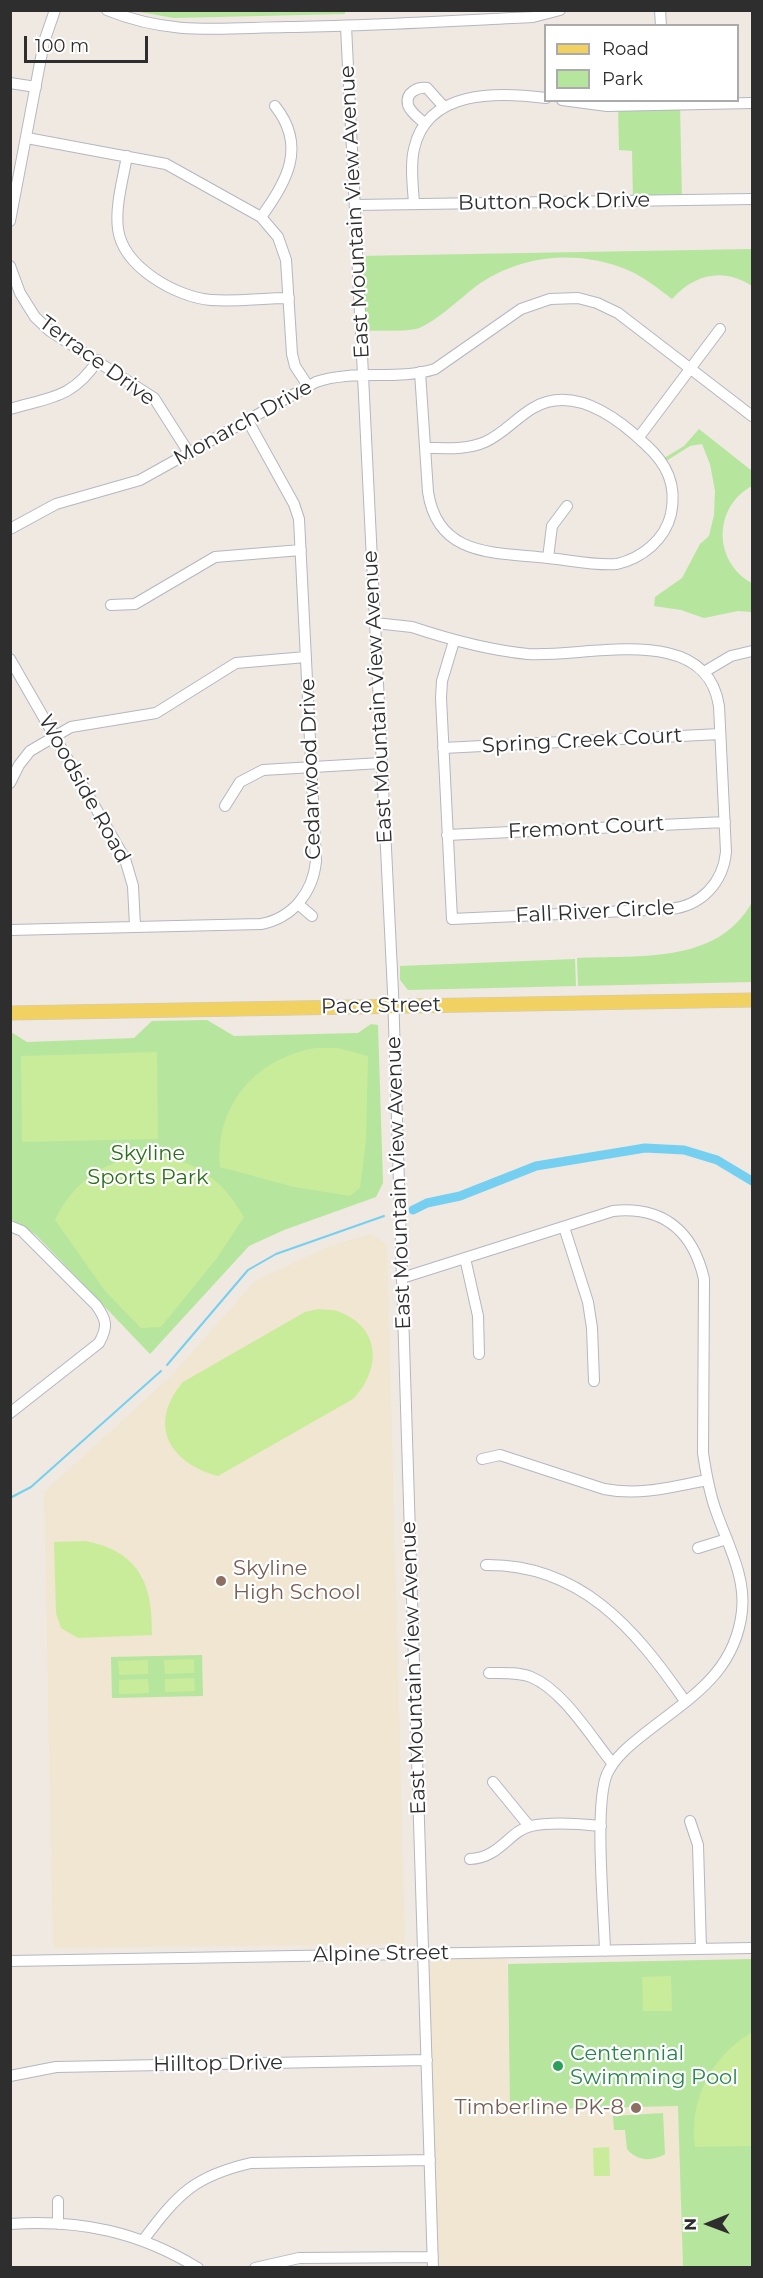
<!DOCTYPE html>
<style>
body{margin:0}
#map{position:relative;width:763px;height:2278px;overflow:hidden;background:#efe9e1;font-family:Montserrat,sans-serif}
canvas{display:block}
.frame{position:absolute;inset:0;border:12px solid #2e2e2e;pointer-events:none}
.legend{position:absolute;left:544px;top:24px;width:195px;height:78px;box-sizing:border-box;background:#fff;border:2px solid #ababab;margin:0;padding:8px 10px;list-style:none;font-size:18px;color:#2e2e2e}
.legend li{display:flex;align-items:center;gap:12px;height:30px}
.legend b{width:30px;border:2px solid #ababab}
.north{position:absolute;left:679px;top:2194px;width:60px;height:60px;-webkit-text-stroke:4px #fff;paint-order:stroke;rotate:269deg;font-size:16px;font-weight:700;line-height:24px;text-align:center;color:#2e2e2e}
.north::after{content:'';display:block;margin:auto;width:21px;height:27px;background:#2e2e2e;clip-path:polygon(50% 0,100% 100%,50% 72%,0 100%)}
.scale{position:absolute;left:24px;top:36px;width:124px;height:27px;box-sizing:border-box;border:3px solid #2e2e2e;border-top:0;padding-left:8px;font-size:18px;line-height:21px;white-space:nowrap;color:#2e2e2e;-webkit-text-stroke:4px #fff;paint-order:stroke}
</style>
<div id="map">
<canvas width="763" height="2278"></canvas>
<div class="frame"></div>
<ul class="legend">
<li><b style="height:8px;background:#f2d163"></b>Road</li>
<li><b style="height:16px;background:#b6e59e"></b>Park</li>
</ul>
<div class="north">N</div>
<div class="scale">100 m</div>
</div>
<script>
const g = document.querySelector('canvas').getContext('2d');
g.lineJoin = 'round';
function fill(path, color) {
  g.fillStyle = color;
  g.fill(path, 'evenodd');
}
function strokePath(path, color, width, dash) {
  g.strokeStyle = color;
  g.lineWidth = width;
  g.lineCap = dash ? 'butt' : 'round';
  g.setLineDash(dash || []);
  g.stroke(path);
}
function label(font, color, halo, rows, align = 'center') {
  g.font = font + ' Montserrat,sans-serif';
  g.lineWidth = 4.5;
  g.setLineDash([]);
  g.textBaseline = 'middle';
  g.strokeStyle = halo;
  g.fillStyle = color;
  for (const [text, x, y, turn = 0] of rows) {
    g.save();
    g.translate(x, y);
    g.rotate((+turn || 0) * Math.PI / 180);
    g.textAlign = isNaN(turn) ? turn : align;
    if (halo) g.strokeText(text, 0, 0);
    g.fillText(text, 0, 0);
    g.restore();
  }
}
fill(new Path2D(`
 M370 1234 387 1244 405 1944 53 1948 44 1492 171 1376 255 1281 330 1246Z
 M507 1952 510 2110 679 2106 683 2267H433L424 1954Z`), '#f0e6d1');
fill(new Path2D(`
 M345 10V14L174 18 134 11Z
 M680 104 682 200 633 201 632 151 619 150 618 106Z
 M752 249V286C724 267 694 274 672 299 659 289 645 278 630 271 579 249 521 254 475 287 461 298 432 325 416 329 399 332 378 330 361 331L357 256Z
 M699 429 752 471V486C713 507 713 562 752 583V612L738 611 704 618 681 610 654 606 655 597 682 578 700 544 709 536 714 515 715 491 710 464 702 444 690 446 663 463 661 460 684 446Z
 M752 902V982L578 986 577 958C637 955 718 965 752 902Z
 M575 959 576 986 408 990 400 980V966Z
 M207 1020 234 1036 358 1033 371 1024 378 1025 383 1183 376 1197 284 1230 249 1246 150 1354 36 1235 11 1219V1032L27 1042 134 1038 152 1021Z
 M202 1655 203 1696 112 1698 111 1657Z
 M752 1959V2267H683L678 2106 510 2110 508 1964Z
 M663 2113 665 2154C652 2162 637 2161 627 2149L625 2130H614L613 2116Z`), '#b6e59e');
fill(new Path2D(`
 M316 1048H338L368 1056 366 1140 360 1188 350 1196 294 1187 220 1167C215 1105 256 1058 316 1048Z
 M157 1052 158 1139 22 1142 21 1056Z
 M144 1155C190 1156 221 1177 244 1217L217 1258 161 1327 141 1328 105 1291 55 1220C73 1182 103 1162 144 1155Z
 M318 1309C326 1310 335 1309 342 1313 382 1330 380 1372 353 1399L218 1476C169 1463 147 1424 183 1382L305 1312Z
 M85 1541C139 1551 153 1584 152 1635L78 1638 61 1628 56 1613 54 1542Z
 M194 1659V1673L165 1674 164 1660Z
 M148 1660V1674L119 1675 118 1661Z
 M194 1678 195 1691 165 1692V1679Z
 M148 1679 149 1693 119 1694V1680Z
 M671 1976 672 2011H643L642 1977Z
 M752 2032V2146L695 2147C689 2099 711 2057 752 2032Z
 M609 2147 610 2176H594L593 2148Z`), '#c9ec9a');
strokePath(new Path2D(`
 M167 1365 248 1270 276 1254 384 1216
 M10 1498 31 1487 161 1371`), '#75cff0', 2);
strokePath(new Path2D(`
 M413 1210 427 1203 460 1196 536 1166 645 1148 684 1150 717 1160 752 1181`), '#75cff0', 9);
const minor = new Path2D(`
 M107 10C171 36 220 28 287 27 369 26 451 21 533 17L560 10
 M660 10 661 26
 M346 26 393 992 433 2268
 M10 83 36 87
 M562 100 607 106 752 103
 M425 124C420 119 410 112 408 105 405 92 418 87 427 88L444 107
 M27 138 166 164 261 217 278 237 286 260 292 354 295 366 308 386
 M127 156C123 179 115 206 118 229 123 267 176 297 211 300 237 302 263 298 289 298
 M414 204C413 186 410 166 414 149 427 89 498 92 546 98
 M355 205 752 199
 M261 217C287 182 307 146 275 106
 M10 221 44 42 55 10
 M10 266 20 293 35 317 50 331 154 398 189 453
 M420 372 428 492C438 558 496 552 548 558 570 560 594 566 617 564 642 558 665 540 671 514 677 485 667 464 646 445 618 418 574 384 533 408 516 418 503 434 485 442 467 450 445 448 426 448
 M10 409C51 397 73 398 98 360
 M639 437 720 329
 M10 529 56 504 140 480 316 382C354 369 397 381 435 369L521 309 550 299 578 298 597 303 618 313 752 416
 M548 558 552 526 567 506
 M111 605 135 604 215 557 301 550
 M375 623 412 627C451 640 487 650 528 654 587 658 706 621 719 706L726 852C723 883 701 906 670 909L452 919 441 698 442 681 454 641
 M10 659 125 859 133 886 135 926
 M704 672 731 656 752 651
 M443 748 720 734
 M10 783 19 765 30 751 71 727 156 713 236 663 306 657
 M225 806 240 782 263 770 381 763
 M447 835 725 822
 M298 904 312 916
 M10 930 261 924C293 918 313 892 316 861L299 519 294 504 248 421
 M10 1226 22 1231 96 1305C107 1320 108 1327 99 1343L10 1413
 M564 1227 588 1302 592 1328 594 1381
 M465 1258 478 1316 479 1354
 M402 1278 613 1211C663 1206 693 1231 704 1279L703 1453C706 1473 709 1492 716 1511 727 1543 746 1576 742 1611 735 1674 689 1698 644 1734 629 1746 615 1757 607 1774 594 1805 604 1911 605 1951
 M482 1459 500 1455 604 1489C640 1496 672 1487 707 1480
 M698 1548 727 1539
 M486 1565C581 1564 635 1629 685 1701
 M489 1673C503 1673 518 1672 531 1677 563 1690 591 1737 613 1764
 M493 1782 529 1826
 M690 1821 698 1845 701 1949
 M470 1859C500 1858 510 1830 531 1826 549 1822 582 1824 601 1826
 M10 1961 752 1948
 M10 2076 56 2067 427 2060
 M10 2224C80 2219 139 2232 198 2268
 M58 2224V2201
 M144 2239C178 2194 194 2176 251 2163L430 2160
 M255 2268 299 2258 433 2257`);
const major = new Path2D(`
 M10 1013 752 1000`);
strokePath(minor, '#b4b7c1', 12);
strokePath(major, '#c9c9c9', 15);
strokePath(minor, '#fff', 10);
strokePath(major, '#f2d163', 14);
for (const [x, y, r, color] of [
 [221,1581,6,"#8d6e63"],
 [558,2066,6,"#2e9e5b"],
 [636,2108,6,"#8d6e63"]
]) {
  const dot = new Path2D();
  dot.arc(x, y, r, 0, 2 * Math.PI);
  g.fillStyle = color;
  g.fill(dot);
  strokePath(dot, '#fff', 2);
}
label('21px', '#2e2e2e', '#fff', [
 ["Button Rock Drive",554,202,-1],
 ["East Mountain View Avenue",355,212,-93],
 ["Terrace Drive",97,361,36],
 ["Monarch Drive",243,423,-29],
 ["East Mountain View Avenue",378,697,-93],
 ["Spring Creek Court",582,741,-3],
 ["Cedarwood Drive",311,769,-92],
 ["Woodside Road",84,789,61],
 ["Fremont Court",586,828,-3],
 ["Fall River Circle",595,912,-3],
 ["Pace Street",381,1006,-1],
 ["East Mountain View Avenue",399,1183,-92],
 ["East Mountain View Avenue",414,1668,-92],
 ["Alpine Street",381,1954,-1],
 ["Hilltop Drive",218,2064,-1]
]);
label('21px', '#2c6e1b', '#fff', [
 ["Skyline",148,1154],
 ["Sports Park",148,1178]
]);
label('21px', '#785e54', '#fff', [
 ["Skyline",233,1569],
 ["High School",233,1593],
 ["Timberline PK-8",624,2108,"right"]
], 'left');
label('21px', '#27864d', '#fff', [
 ["Centennial",570,2054],
 ["Swimming Pool",570,2078]
], 'left');
</script>
